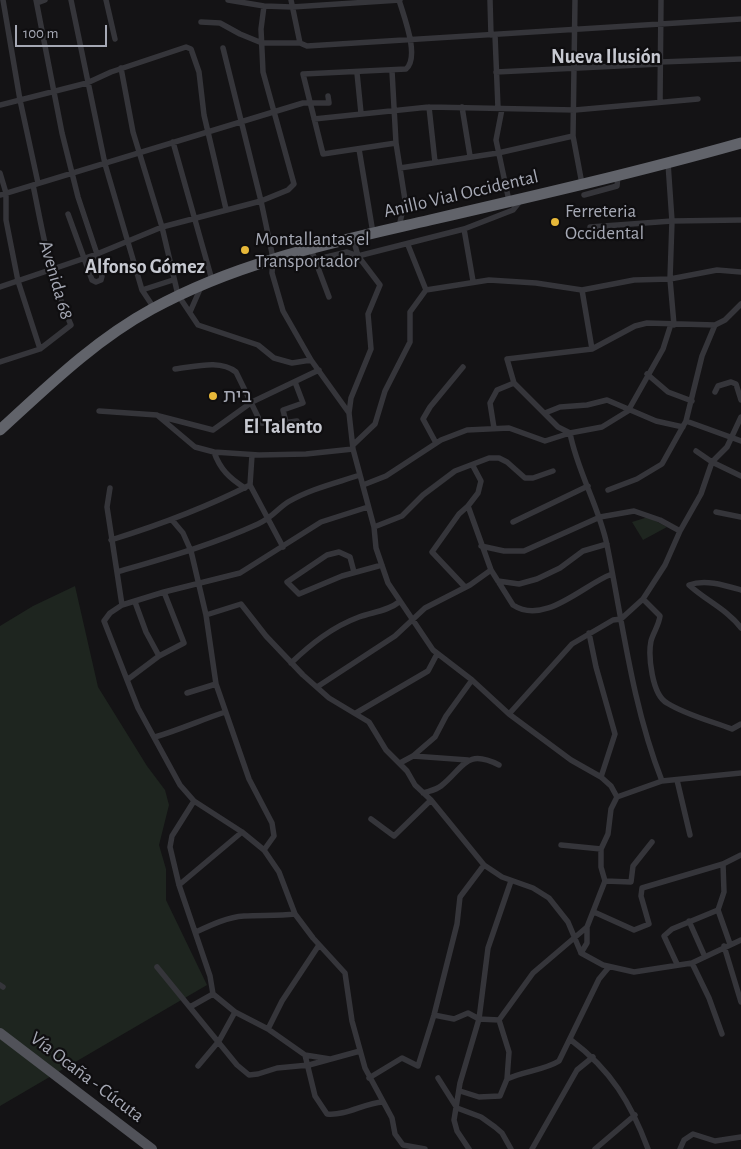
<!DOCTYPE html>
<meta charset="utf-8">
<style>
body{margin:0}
#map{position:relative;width:741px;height:1149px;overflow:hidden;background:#141315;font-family:"Alegreya Sans",sans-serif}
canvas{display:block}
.scale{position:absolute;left:15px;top:25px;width:92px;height:22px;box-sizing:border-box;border:2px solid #a6a9b5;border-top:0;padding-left:6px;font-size:15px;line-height:18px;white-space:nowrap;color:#a6a9b5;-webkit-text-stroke:4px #0f0e10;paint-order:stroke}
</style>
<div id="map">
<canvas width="741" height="1149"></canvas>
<div class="scale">100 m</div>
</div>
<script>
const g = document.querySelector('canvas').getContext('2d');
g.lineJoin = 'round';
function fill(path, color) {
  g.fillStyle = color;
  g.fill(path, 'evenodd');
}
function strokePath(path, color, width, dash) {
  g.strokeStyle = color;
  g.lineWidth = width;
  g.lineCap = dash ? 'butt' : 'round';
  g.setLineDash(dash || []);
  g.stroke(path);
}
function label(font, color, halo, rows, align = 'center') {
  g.font = font + ' "Alegreya Sans","Noto Sans Hebrew",sans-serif';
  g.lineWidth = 4.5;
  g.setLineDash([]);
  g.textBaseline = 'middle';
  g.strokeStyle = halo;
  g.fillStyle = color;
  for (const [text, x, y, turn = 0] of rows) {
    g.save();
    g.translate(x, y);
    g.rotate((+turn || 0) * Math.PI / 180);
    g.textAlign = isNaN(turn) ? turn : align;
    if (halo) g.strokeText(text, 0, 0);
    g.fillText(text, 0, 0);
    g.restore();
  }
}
fill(new Path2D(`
 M648 517 667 527 643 540 632 522Z
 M75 586 98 687 147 766 165 790 169 805 159 845 166 869V900L207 985 0 1106V626L33 606Z`), '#1e251f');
strokePath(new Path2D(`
 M3 0 20 100 38 183
 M36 0 62 133 78 197 97 254 102 276 101 280 96 282 92 280 68 214
 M71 0 105 164 142 290 154 308
 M106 0 115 39
 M228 0 264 6 292 7 400 0
 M291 0 300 43
 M490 0 491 35
 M575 0 573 136 582 184
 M37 3 45 0
 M201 22 220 23 240 34 262 43H300L307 46 741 19
 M495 35 498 108
 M223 48 261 201 273 258 272 273 283 311 311 360 349 413
 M660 62 741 59
 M121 68 133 132 162 227 178 295 198 325 258 345 274 358 292 363 311 360
 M392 71 396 143 405 200 399 227
 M496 72 660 64
 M357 73 361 113
 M660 102 661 0
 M0 105 87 83 111 72 186 47 191 49 199 72 204 115 226 209
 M429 107 435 162
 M462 107 470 156
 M502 109 496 140 509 201
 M314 119 429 107 575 110 698 99
 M173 142 212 280
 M396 143 323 154 303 74 406 69C420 57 404 17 399 0
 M359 149 373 233
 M668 163 672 221 670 279 674 325
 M400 168 498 153 573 136
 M0 173 6 193V220L18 281 40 349
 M0 195 303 103H329L328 96
 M584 195 617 186 618 175
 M590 227 672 221 741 220
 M464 229 473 281
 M353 238 358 256 380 285 368 314 371 349 351 398 349 413 353 449 374 527 376 548 388 583 433 650 472 680 509 714 571 760 601 777 611 786 617 797
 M408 245 426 290
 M311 249 329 297
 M314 260 347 252 358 256 464 229 513 210 521 200
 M0 287 97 254 162 227 261 201 288 190 294 184 263 72 261 29 264 6
 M142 290 173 280
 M582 290 592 349
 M190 312 201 287
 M0 362 40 349 71 325C50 280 43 233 33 185
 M175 369C194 367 220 359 236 372L261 423 276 424 297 421
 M647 374 668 392 692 401
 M715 392 718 386 731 382 736 384 741 400
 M99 411 157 415 195 447 214 452 259 455 306 454 353 449
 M545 413 560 407 587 405 607 400 656 421 683 427
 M159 416 213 430 252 402 319 370
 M686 421 741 441
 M286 422 283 410 303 403 295 382
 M494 428 490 403 497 390 514 383
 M436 443 423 419 430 407 463 367
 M353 445 375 424 385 391 410 342V312L426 290 489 280 536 283 582 290 634 280 670 279 717 270 741 272
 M696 451 712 462 741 476
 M214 452C220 469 229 478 245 488
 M252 455 250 485 283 547
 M473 466 481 481 478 493 468 506 491 570 513 605C545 626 584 584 612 574
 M363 485 386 476 441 440 467 430 509 428 545 441 570 433 602 427 628 411 663 349 671 324
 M110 488 107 507 122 605
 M608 490 637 479 662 464 686 421 702 356 715 325
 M368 507 321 522 240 573 164 592 122 605 110 613 104 621 138 708 180 785 194 801 242 832 264 850 279 872 295 914 313 938 345 973 352 1021 365 1068 392 1118 395 1134 403 1145 425 1149
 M716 512 741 517
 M172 520 183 533 191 551 206 615 216 684 249 779 272 823 274 836 264 850
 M513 522 588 486
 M374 527 402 516 423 495 455 471 489 458H499L507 462 525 478H533L553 471
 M111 540C159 525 205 508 250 485
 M481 546 504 551H524L600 517 634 511 660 520 680 531
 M117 572C165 558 212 545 258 524 273 517 277 509 288 502 310 489 336 483 360 475
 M354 572 350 557 339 552 327 555 287 582 299 594 342 576 382 565
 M498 581 519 584 537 579 560 568 583 551 607 544
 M465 587 432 552 459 514 468 506
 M741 590C724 585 705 579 689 585 705 600 728 610 741 628
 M643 599 660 616C659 625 653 633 651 641 648 656 652 695 667 703 686 715 711 721 732 729L741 724
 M135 602 146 632 159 656
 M206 615 241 604 266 636 303 675 329 698 369 722 386 750 407 771 415 785 431 800 484 865 502 877 533 888 549 898 568 922 581 953 603 965 634 972 692 963 741 940
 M589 633 596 667 615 734 601 777
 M291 663C311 644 332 627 359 617 373 612 388 611 399 602
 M127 680 159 656 184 643 164 592
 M317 687 395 636 425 608 470 585 491 570
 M187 693 216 684
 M356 713 428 671 437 654
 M509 714 572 644 613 620 621 619 643 599 665 565 680 531 701 494 712 462 727 447 741 417
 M155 737C179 730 201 720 225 712
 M413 756 435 737 446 716 472 680
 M400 763 413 756 468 760
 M677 780 690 835
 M662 781C632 705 623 624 607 545 599 506 577 471 570 433L558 427 514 383 507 359 592 349 635 326 647 323 715 325 725 320 741 304
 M423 793C429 791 436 790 441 786 464 768 465 748 499 765
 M194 801 172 836 170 847 179 885 210 976 213 994 235 1012 268 1029 305 1055 330 1059
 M371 819 394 836 431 800
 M561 845 601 849
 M723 864 724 892 718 910 730 944
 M605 881 631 882 633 866 652 842
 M179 885 242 832
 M594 912 634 930 649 924 641 896 642 888 723 864 741 855
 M689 921 705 957
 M196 932C211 925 228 917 244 916 262 915 278 916 295 914
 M724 946 741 1002
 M581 953 587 943V927L605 881 601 867V849L608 834 611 809 617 797 662 781 741 773
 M692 963 709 998 722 1034
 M677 964 664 936 672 929 718 910
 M157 967 237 1065 249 1075 258 1074 277 1068 309 1065 360 1051
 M0 985 3 987
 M190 1007 213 994
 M434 1015 454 1019 468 1013 479 1019 499 1020 533 973 587 927
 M499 1020 509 1052 507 1079
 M268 1029 282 1001 319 945
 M571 1040C611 1070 631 1103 648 1149
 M305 1055 315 1096 327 1114C346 1116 364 1103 383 1102
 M198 1066 219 1041 235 1012
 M369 1078 402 1058 418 1066 434 1015 457 924 460 897 484 865
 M438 1078 457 1108 481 1117 495 1127 502 1133 511 1149
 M460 1091 479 1097 500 1096 507 1079C524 1071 545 1070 559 1061L599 979 609 967
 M469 1149 457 1131 454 1120 460 1083 479 1019 488 948 511 881
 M532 1149 577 1070 593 1057
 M595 1149 635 1115
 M680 1149 684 1140 693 1134 715 1141 741 1137`), '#35353a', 5.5);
strokePath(new Path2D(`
 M0 1033 152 1149`), '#515259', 10);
strokePath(new Path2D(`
 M0 430C48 386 95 340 152 309 239 261 335 242 430 220 534 196 638 172 741 143`), '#61636a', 11);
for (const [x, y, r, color] of [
 [555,222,5,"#e7b839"],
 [245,250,5,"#e7b839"],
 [213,396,5,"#e7b839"]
]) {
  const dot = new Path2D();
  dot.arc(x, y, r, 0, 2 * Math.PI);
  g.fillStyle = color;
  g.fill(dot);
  strokePath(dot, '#0f0e10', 2);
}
label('19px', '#a6a9b5', '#0f0e10', [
 ["Anillo Vial Occidental",461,194,-13],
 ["Avenida 68",56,280,74],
 ["Vía Ocaña - Cúcuta",87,1077,37]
]);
label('19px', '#a6a9b5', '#0f0e10', [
 ["Ferreteria",565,211],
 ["Occidental",565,233],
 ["Montallantas el",255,239],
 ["Transportador",255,261],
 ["בית",223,396]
], 'left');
label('bold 20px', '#c7c9d1', '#0f0e10', [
 ["Nueva Ilusión",606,57],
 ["Alfonso Gómez",145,267],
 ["El Talento",283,427]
]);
</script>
